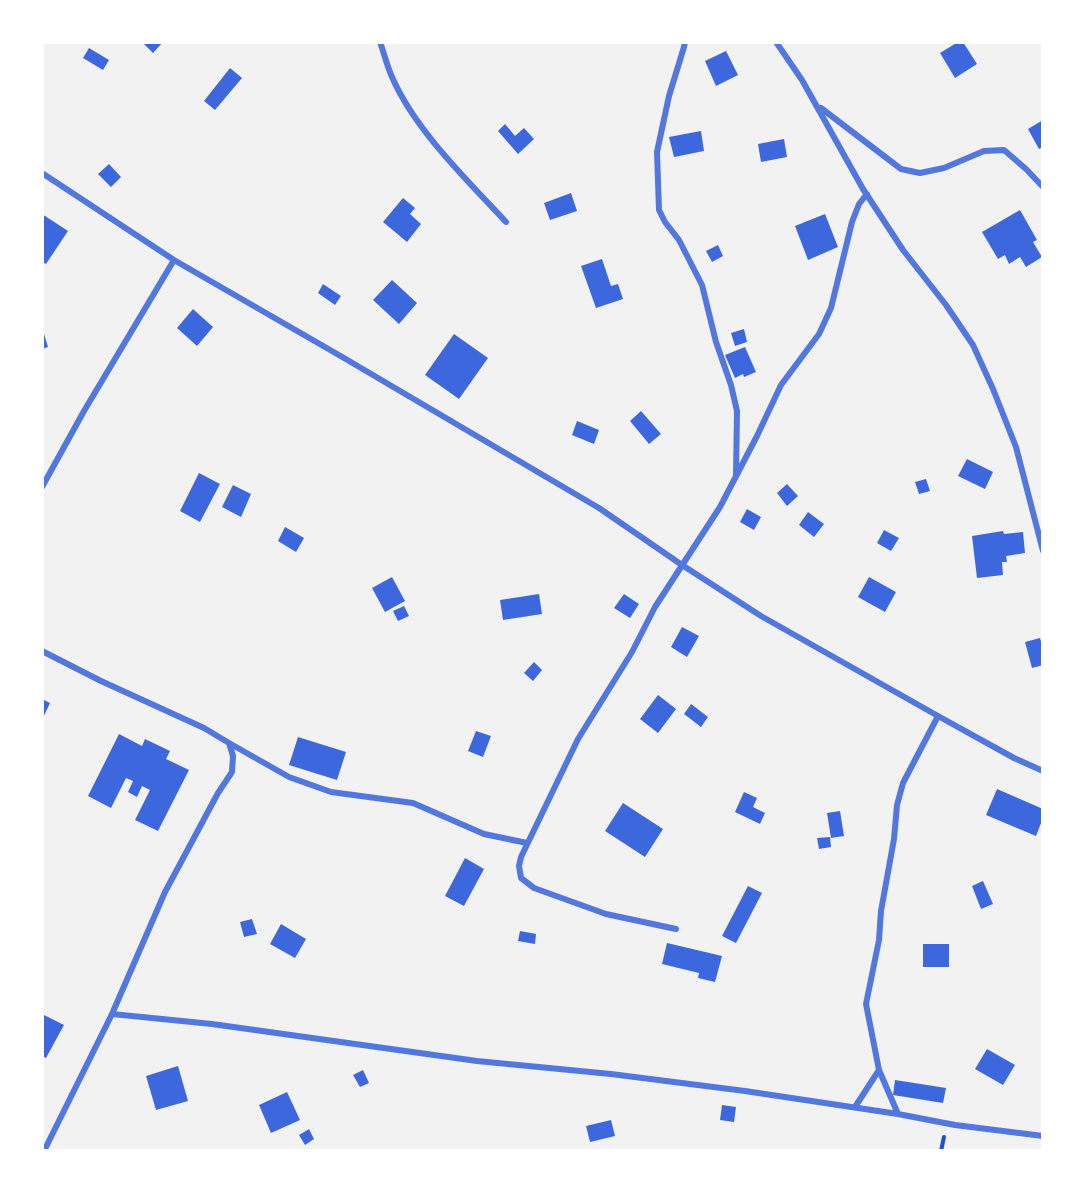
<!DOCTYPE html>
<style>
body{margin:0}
#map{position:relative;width:1085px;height:1193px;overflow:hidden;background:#f2f2f2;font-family:"Nunito Sans",sans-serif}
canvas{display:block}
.frame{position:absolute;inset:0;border:44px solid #fff;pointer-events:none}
</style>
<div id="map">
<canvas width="1085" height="1193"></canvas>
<div class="frame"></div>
</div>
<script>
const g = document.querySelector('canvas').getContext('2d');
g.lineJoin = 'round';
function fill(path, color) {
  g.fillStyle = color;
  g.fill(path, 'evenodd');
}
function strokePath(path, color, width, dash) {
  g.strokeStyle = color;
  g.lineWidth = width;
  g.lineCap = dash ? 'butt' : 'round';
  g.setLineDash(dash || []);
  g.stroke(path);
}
fill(new Path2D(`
 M142 42H163L153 53Z
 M958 42H963L977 64 955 78 940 53Z
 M89 48 109 60 103 70 83 58Z
 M726 51 738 75 716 86 705 61Z
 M230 68 242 78 215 110 204 101Z
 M1043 120V147L1039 149 1028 129Z
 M505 124 515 136 524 128 534 139 518 154 498 131Z
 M701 131 704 151 674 157 669 137Z
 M784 139 787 157 761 162 758 144Z
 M109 164 121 177 111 187 98 174Z
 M571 193 577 211 550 220 544 203Z
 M403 198 415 208 410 214 421 224 407 242 383 222Z
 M1020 210 1037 240 1033 242 1042 257 1026 267 1020 257 1009 264 1005 255 998 259 982 232Z
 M42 214 68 231 46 264 42 262Z
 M825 214 838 247 808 260 795 226Z
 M718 245 723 256 712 262 706 251Z
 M602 259 611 286 618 284 623 299 596 308 581 266Z
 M392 280 417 303 399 324 373 300Z
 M323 284 341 296 335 305 318 293Z
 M193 309 213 327 197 346 177 328Z
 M42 327 48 347 42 349Z
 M744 329 747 342 735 346 731 333Z
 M454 334 488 358 459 399 425 375Z
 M745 347 756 372 744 377 743 374 735 378 725 355Z
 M641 411 661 434 649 444 630 421Z
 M577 421 599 430 594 444 572 435Z
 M967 459 993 472 985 489 958 476Z
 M199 473 220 484 200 522 180 511Z
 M926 479 930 491 919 494 915 482Z
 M787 484 798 496 787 506 777 493Z
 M233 485 251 494 241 517 222 507Z
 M747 509 761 517 754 530 740 522Z
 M808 512 824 524 814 537 799 525Z
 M285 527 304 538 296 552 278 541Z
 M884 530 899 538 891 551 877 543Z
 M1003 531 1004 534 1023 532 1025 553 1006 556 1007 562H1002L1003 575 977 578 972 536Z
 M392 577 405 601 385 612 372 588Z
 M869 577 896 592 885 612 858 597Z
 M539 594 542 614 503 620 500 600Z
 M624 594 639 604 630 618 614 608Z
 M404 606 409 616 398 621 393 611Z
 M682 627 699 636 687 657 671 647Z
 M1040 638 1043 649V665L1032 668 1025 642Z
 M534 662 542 670 533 681 524 673Z
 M658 695 676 709 658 733 640 719Z
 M42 699 50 703 42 720Z
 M691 704 708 717 701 727 684 714Z
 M476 731 491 736 483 757 468 751Z
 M119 734 142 746 145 739 170 751 166 759 189 770 158 831 135 820 150 790 142 786 137 797 128 792 133 781 126 778 111 808 88 796Z
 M298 737 346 752 337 780 289 765Z
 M997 789 1043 809V818L1036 836 986 815Z
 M744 792 757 798 753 807 765 813 760 824 735 812Z
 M623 803 663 829 645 857 605 831Z
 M840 811 844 836 831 838 827 813Z
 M830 837 831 847 819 849 817 838Z
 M465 858 484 869 464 906 445 896Z
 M983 881 993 904 981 909 972 886Z
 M748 886 762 893 736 943 722 936Z
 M252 919 257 934 244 937 240 922Z
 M281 924 306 939 295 958 270 944Z
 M520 931 536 934 535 944 518 941Z
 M667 943 722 956 715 982 698 978 699 973 662 964Z
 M923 944H949V967H923Z
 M42 1014 64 1025 46 1058 42 1056Z
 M987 1049 1015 1065 1003 1085 975 1069Z
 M178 1066 188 1101 156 1110 146 1076Z
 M363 1070 369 1083 360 1087 353 1075Z
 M895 1080 946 1088 943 1103 893 1095Z
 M287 1092 300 1120 271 1133 259 1105Z
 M722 1105 736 1107 734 1122 720 1120Z
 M611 1120 615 1136 590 1142 586 1126Z
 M309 1129 314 1139 305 1145 299 1135Z`), '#3d67dc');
strokePath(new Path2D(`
 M941 1151 944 1137`), '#1d4ed8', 4);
strokePath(new Path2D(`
 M380 42C384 53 387 66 392 77 415 130 467 180 506 222
 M685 42 684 47 669 96 657 152 659 210 665 222 679 240 702 285 716 342 731 385 737 411 736 475
 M776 42 802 80 863 189 903 250 946 305 973 345 993 389 1016 447 1043 551
 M821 108 901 169 920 173 944 168 984 151 1004 150 1026 169 1043 187
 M42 173 174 260 344 358 599 508 682 565 761 616 938 716 1014 758 1043 771
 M42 487 84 411 174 260
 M42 651 101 681 204 728 229 743 233 756 232 772 218 793 165 892 112 1014 44 1151
 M229 743 289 777 331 792 413 803 484 834 527 843
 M676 929 606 914 534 888 521 878 519 866 521 857 578 739 632 652 655 607 720 507 757 436 781 385 819 334 831 308 852 222 859 204 867 194
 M112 1014 212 1024 477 1061 611 1074 745 1091 898 1114 955 1125 1043 1136
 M855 1107 879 1070
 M898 1114 879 1070 866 1004 879 940 881 911 894 839 897 805 903 783 938 716`), '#5277de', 6);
</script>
